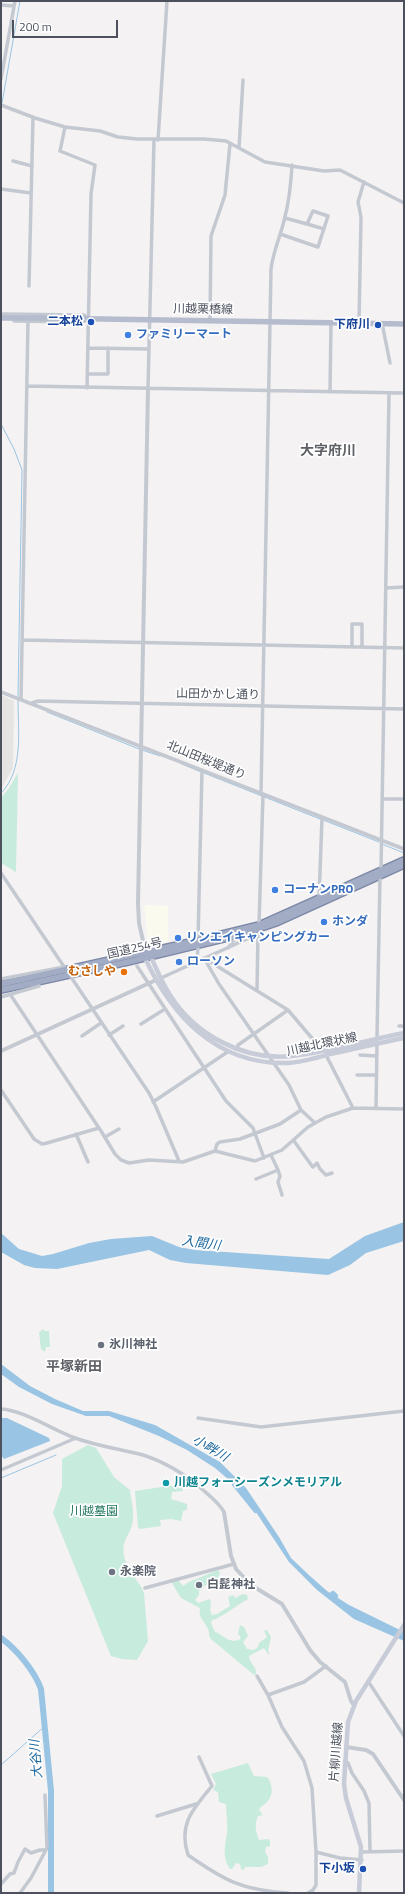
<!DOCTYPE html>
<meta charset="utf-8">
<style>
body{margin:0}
#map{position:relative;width:405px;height:1894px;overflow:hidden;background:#f4f2f2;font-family:"Titillium Web",sans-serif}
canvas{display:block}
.frame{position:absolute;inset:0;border:2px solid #4c515d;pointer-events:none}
.scale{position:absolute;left:12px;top:20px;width:106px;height:18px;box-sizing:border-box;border:2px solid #4c515d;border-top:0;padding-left:5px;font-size:12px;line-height:14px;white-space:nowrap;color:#4c515d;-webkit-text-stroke:3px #fff;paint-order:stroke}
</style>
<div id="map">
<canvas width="405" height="1894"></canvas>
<div class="frame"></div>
<div class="scale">200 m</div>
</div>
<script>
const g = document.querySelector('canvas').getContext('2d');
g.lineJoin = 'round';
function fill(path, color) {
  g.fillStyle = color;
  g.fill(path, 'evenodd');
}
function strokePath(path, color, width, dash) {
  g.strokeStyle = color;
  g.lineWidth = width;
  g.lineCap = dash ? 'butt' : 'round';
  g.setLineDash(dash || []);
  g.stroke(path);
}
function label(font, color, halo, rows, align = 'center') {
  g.font = font + ' "Titillium Web","Noto Sans JP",sans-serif';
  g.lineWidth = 3.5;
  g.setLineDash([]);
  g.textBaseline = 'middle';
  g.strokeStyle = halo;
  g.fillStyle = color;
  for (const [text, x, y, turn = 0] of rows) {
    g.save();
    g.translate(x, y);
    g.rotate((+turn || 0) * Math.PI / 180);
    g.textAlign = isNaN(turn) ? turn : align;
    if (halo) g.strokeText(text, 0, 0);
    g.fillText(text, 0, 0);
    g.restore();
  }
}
fill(new Path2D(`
 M144 905 168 906V942L157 944 148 941Z`), '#fbfaef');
fill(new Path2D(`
 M1 695 14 701 13 768 1 789Z`), '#e5e4e3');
fill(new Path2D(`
 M18 773 16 871V872L1 863V798L9 788Z
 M44 1329V1331H49L50 1347H46L45 1352 41 1349 39 1332Z
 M88 1445 96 1448 114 1477 130 1490C131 1499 134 1510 133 1519 132 1537 118 1538 126 1563 130 1574 140 1582 144 1593L148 1641 137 1660 122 1659 111 1656 53 1513 62 1486V1459Z
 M182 1484 183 1491 172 1492 171 1499 187 1504V1510L183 1511 181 1521 171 1519 160 1520 161 1526 140 1529 138 1527 135 1491Z
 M218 1570 220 1573 217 1581 206 1585 199 1591V1595L195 1600 199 1603 209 1599 211 1601 210 1610 212 1615 217 1614 230 1606 228 1597 233 1595 235 1598 243 1594 247 1595 248 1599C240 1603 218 1620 212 1620L211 1623 215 1632 218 1633 227 1639 233 1641 239 1640 241 1637 238 1634 240 1625 244 1627 248 1636 243 1642 247 1649 254 1650 258 1647 259 1643 267 1637 264 1631 267 1630 271 1637 268 1651 270 1654H268L264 1648 249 1656C249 1663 257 1666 256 1674L254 1675 211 1639C208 1635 210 1633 208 1629 204 1621 198 1617 200 1608L181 1598 172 1583 173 1579 176 1577 183 1586 189 1582Z
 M248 1763 254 1776 267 1777C273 1784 274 1796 266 1803 263 1806 261 1805 259 1810L263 1815 258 1816C254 1825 256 1832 259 1840L268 1839 270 1841V1846L266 1847 265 1852 268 1857V1864L261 1867H245L244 1870 241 1869 240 1864 236 1863 232 1869H230C222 1858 225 1845 227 1833 228 1824 226 1813 226 1804L219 1802 218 1792 213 1790 216 1784 211 1774Z`), '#c7ebdc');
fill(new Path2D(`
 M404 1222V1241L366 1253 350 1265 328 1275 186 1263 170 1260 149 1250 57 1269 35 1268 24 1265 1 1252V1233L19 1249 42 1256 53 1254 89 1243 111 1239 152 1236 179 1247 195 1250 329 1259 365 1236Z
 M1 1364 30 1386 55 1399 83 1411H109L155 1425 220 1462 246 1488 279 1537 291 1558 310 1576 327 1591 349 1605 404 1632V1641L354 1619 317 1590 289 1562 242 1491 215 1468 187 1450 159 1436 109 1416H86L52 1404 19 1387 1 1374Z
 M1 1418H7L49 1438 50 1441 4 1459 1 1455Z`), '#99c4e3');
strokePath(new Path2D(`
 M2 103 20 1
 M1 424 14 449 22 470 18 697
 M47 712 139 749
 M142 750 160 756
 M182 764 201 772
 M204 773 320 819
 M1 793C24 770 18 731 18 700
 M323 820 379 842
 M382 844 404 853
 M1 1478 56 1455
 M1 1765 45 1726`), '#99c4e3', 1);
strokePath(new Path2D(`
 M235 1484 256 1510
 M333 1594 335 1596
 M1 1638C17 1650 34 1670 41 1689L51 1791V1893`), '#99c4e3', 6);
const trunk = new Path2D(`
 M1 984 177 945 259 925 404 860
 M1 990 128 962 244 934 276 923 404 865`);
strokePath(trunk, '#7b87a6', 8);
strokePath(new Path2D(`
 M1 5 14 6
 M1 79 15 1
 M1 105 35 118 65 127 100 131 118 137 137 139H204L226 141 265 162 324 171 340 170 404 203
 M65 127 60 151 95 165 91 194 87 388
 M158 140 167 1
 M239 148 243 80
 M13 161 32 166
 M1 189 31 193
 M307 224 324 229
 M280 234 318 247 328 216 313 211 307 224 285 218
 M29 286 33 117
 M1 314 84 315 88 319
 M14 321 83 322 88 319
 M210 321 211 236 225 195 230 144
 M359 323 361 217 358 202 364 182
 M382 323 390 363
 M88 348 149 349
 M88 374H108V348
 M28 386 404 393
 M148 389 154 140
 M330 392 331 323
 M386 588 404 587
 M23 640 404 648
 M352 646V624H362V647
 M1 692 404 849
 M21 699 28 321
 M32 703 38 701 81 702 404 709
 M261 793 271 269C273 252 280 237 284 221 289 202 291 185 292 165
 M382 799H404
 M381 870 389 393
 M1 873 149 1093 156 1107 179 1161
 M319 899 322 818
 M259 925 263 794
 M198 940 202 770
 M228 948 233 941 243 936
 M204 958 219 984 289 1085 301 1110 314 1122
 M204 958 288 1010 322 1050
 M197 962 198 946
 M137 966 226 1101 253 1128 264 1158
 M161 978 258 934 257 990
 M1 979 64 967
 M10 994 101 1131 115 1154 121 1160 129 1163 149 1160 183 1162 215 1151 255 1161 282 1150 308 1127 326 1117 353 1108 404 1109
 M1 997 39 986 38 981
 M141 1024 165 1009
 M399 1026H404
 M109 1035 123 1026
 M82 1036 101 1023
 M377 1038 380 876
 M237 1049 238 1045 288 1010
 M326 1055 353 1108
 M360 1055 376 1056
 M357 1075H376
 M1 1090 34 1139 42 1144 47 1143 99 1128
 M153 1102 229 1051
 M376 1108 377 1043
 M76 1134 88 1162
 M105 1137 119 1129
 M294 1141 312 1166 313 1167 317 1163 320 1169 326 1175 332 1173
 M215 1151 217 1144 220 1142 240 1139 280 1124 301 1110
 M278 1170 280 1176 278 1182 282 1195
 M256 1179 278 1170 271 1155
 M1 1409C23 1410 53 1430 75 1438 97 1446 120 1449 143 1455 165 1462 186 1475 203 1490 211 1497 219 1503 224 1512
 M198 1418 261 1427 404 1411
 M1 1470 76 1438
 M145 1588 234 1564
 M257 1676 268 1695 282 1727 304 1761 312 1788 316 1852V1885L313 1890 308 1893
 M368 1681 404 1736
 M268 1695 304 1682 326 1666
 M199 1757 212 1786C193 1809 178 1824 188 1855 225 1881 242 1890 288 1893
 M345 1761 348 1763 352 1773 364 1791 369 1803 370 1851
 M157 1816 196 1804
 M316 1852 340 1858 362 1860
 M362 1852 404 1851
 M1 1884 10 1874 14 1873 18 1862 25 1849 31 1853 40 1850H45
 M20 1893 31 1878 47 1848 45 1795`), '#c4c9d1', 3.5);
strokePath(new Path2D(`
 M146 954 139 923 138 904 148 389
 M1 1051 156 980
 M224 1512 231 1556 236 1569 251 1585 282 1604 310 1650 320 1662 345 1682 351 1701 354 1705
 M346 1747 366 1750 373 1754 404 1800`), '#c4c9d1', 4);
strokePath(new Path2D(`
 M151 957C157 970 162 983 170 995 195 1035 244 1061 291 1056 329 1052 367 1040 404 1033
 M145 958C172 1016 216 1064 285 1063 300 1063 315 1058 330 1054 354 1049 379 1043 404 1038
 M359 1893 361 1847 346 1798 344 1784 348 1722 356 1701 404 1625`), '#c7ccd8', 4.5);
strokePath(new Path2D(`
 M42 318 404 324`), '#b5bccd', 5.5);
strokePath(trunk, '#a2acc4', 5.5);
strokePath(new Path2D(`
 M1 318H42`), '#b5bccd', 5.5);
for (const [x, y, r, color] of [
 [91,322,4,"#1a4fb4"],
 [378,325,4,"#1a4fb4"],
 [128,335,4,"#3f7fe0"],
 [275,890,4,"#3f7fe0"],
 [324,922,4,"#3f7fe0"],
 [178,938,4,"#3f7fe0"],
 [179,962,4,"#3f7fe0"],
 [124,972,4,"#e8710a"],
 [101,1345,4,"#6b7280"],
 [166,1483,4,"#0f9aa8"],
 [112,1572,4,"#6b7280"],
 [199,1585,4,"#6b7280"],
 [363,1869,4,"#1a4fb4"]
]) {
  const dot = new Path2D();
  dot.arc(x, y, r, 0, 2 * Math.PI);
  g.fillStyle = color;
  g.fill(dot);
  strokePath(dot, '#fff', 1.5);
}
label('12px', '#4c515d', '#fff', [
 ["川越栗橋線",203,310,1],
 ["山田かかし通り",218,695,1],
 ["北山田桜堤通り",206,761,22],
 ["国道254号",135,949,-13],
 ["川越北環状線",322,1045,-12],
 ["片柳川越線",337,1752,-86]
]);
label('bold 12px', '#164399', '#fff', [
 ["二本松",83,322],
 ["下府川",370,325],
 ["下小坂",355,1869]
], 'right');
label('bold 12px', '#366cbe', '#fff', [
 ["ファミリーマート",136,335],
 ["コーナンPRO",283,890],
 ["ホンダ",332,922],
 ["リンエイキャンピングカー",186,938],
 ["ローソン",187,962]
], 'left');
label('bold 12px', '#c56008', '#fff', [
 ["むさしや",116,972]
], 'right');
label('bold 12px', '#5b616d', '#fff', [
 ["氷川神社",109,1345],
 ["永楽院",120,1572],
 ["白髭神社",207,1585]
], 'left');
label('bold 12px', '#0d838f', '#fff', [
 ["川越フォーシーズンメモリアル",174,1483]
], 'left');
label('12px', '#23785f', '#fff', [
 ["川越墓園",94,1512]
]);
label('italic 13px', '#1e699e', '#fff', [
 ["入間川",201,1244,8],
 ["小畔川",210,1449,31],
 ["大谷川",37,1759,-95]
]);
label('bold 14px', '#5f6166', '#fff', [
 ["大字府川",328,452],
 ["平塚新田",74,1368]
]);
</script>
